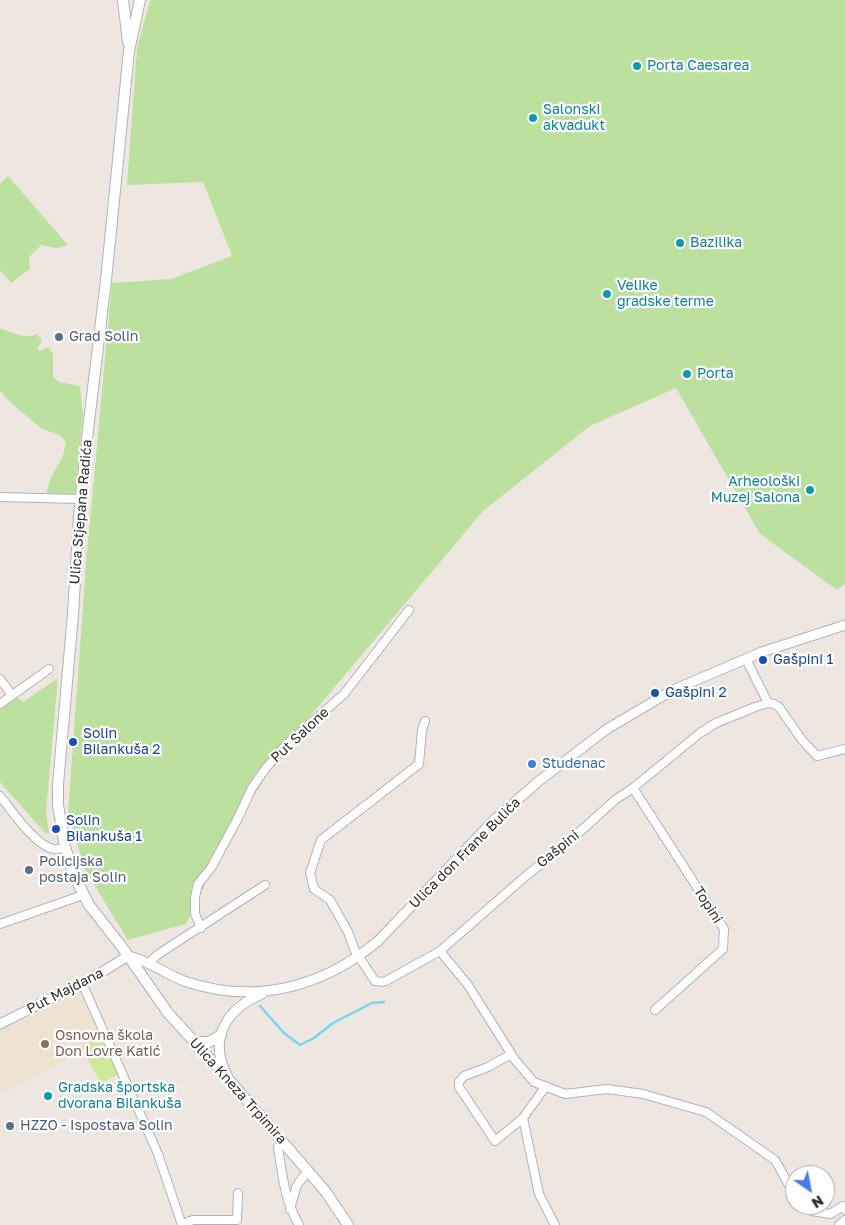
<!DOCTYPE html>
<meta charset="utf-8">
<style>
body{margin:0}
#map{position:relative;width:845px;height:1225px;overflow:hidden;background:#eee6e0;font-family:"Golos Text",sans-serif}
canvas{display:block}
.north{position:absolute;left:785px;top:1165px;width:50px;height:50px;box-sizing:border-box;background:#fff;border:1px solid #ababab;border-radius:50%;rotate:147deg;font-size:14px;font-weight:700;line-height:20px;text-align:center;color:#2d2d2d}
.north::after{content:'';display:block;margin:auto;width:18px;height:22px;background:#4878f3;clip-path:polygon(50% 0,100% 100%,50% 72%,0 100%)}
</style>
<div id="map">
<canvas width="845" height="1225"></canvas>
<div class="north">N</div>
</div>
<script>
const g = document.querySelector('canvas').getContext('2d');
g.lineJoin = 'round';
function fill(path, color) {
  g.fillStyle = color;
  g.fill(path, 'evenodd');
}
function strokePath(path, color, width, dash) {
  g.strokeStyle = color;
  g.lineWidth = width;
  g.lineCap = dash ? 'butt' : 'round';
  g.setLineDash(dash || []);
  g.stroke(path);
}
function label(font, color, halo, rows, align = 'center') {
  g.font = font + ' "Golos Text",sans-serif';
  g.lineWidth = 4.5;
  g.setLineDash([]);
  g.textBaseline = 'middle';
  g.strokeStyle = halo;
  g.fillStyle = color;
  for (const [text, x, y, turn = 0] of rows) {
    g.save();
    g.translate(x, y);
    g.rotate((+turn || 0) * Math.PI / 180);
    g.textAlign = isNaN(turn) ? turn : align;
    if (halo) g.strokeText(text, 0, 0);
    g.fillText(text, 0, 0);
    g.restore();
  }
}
fill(new Path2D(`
 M80 993 101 1036 80 1052 0 1095V1030Z`), '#eee2d0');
fill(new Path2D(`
 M150 0H845V584L837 590 760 534 676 388 590 426 483 511 286 745 229 835 186 924 128 940 85 870 68 813 86 564 112 283 171 279 232 256 203 182 127 185 137 48Z
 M8 176 68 245 56 248 41 245 29 257 30 269 11 283 0 270V184Z
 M0 328C12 333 24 339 37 334L42 341 37 348 39 351 49 347 53 354V377L59 382 80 386 83 415 75 495H46L51 477 63 456 66 443 60 435 42 429 10 402 0 391Z
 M58 678 46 811 49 833 46 834 0 782V710L17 697 23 702Z`), '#bce19f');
fill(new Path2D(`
 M100 1037 118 1074 101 1084 81 1047Z`), '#cfe89b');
strokePath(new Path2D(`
 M260 1006 284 1033 300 1045 314 1038 333 1023 372 1003 384 1002`), '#78d7ea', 2.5);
const minor = new Path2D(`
 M0 497 81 499
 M746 659 768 703
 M0 679 12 695
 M0 704 49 669
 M425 721 422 730 419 764 321 840 310 873 314 889 330 900 348 932 355 951 375 981 384 982 440 951 527 875 563 847 615 800 633 788 700 733 716 723 755 707 768 703 774 704 779 707 802 740 817 756 845 749
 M633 788 724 929 723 949 655 1010
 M0 796C12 811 34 844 53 849 57 850 61 848 65 847
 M0 924 83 895
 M201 928 195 914V897L198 884 211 868 238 818 252 788 266 768 286 745 344 694 409 610
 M440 951 468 985 515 1060 534 1082 565 1094 607 1089 643 1094 706 1112 775 1160 795 1196
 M148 963 160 953 265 885
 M82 983 158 1154 182 1225
 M511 1054 488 1067 464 1076 459 1082V1087L495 1141 523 1118
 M546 1086 523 1118 539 1194 555 1225
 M278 1147C283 1178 284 1198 299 1225
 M804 1205 812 1211 830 1214 843 1206 845 1210
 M290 1209 297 1185 308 1171
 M182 1224 193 1220H237L238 1193
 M839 1225 845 1220`);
const tertiary = new Path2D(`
 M0 1024 94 977 128 956C148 960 165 974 184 981 254 1005 322 988 378 941L493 821 539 781 607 729 673 690 762 652 845 625
 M227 1075C208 1039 226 1009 262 994`);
const secondary = new Path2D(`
 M123 0 128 42
 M140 0 129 51 106 280 88 430 79 516 73 614 58 784V805L65 847 73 873 89 905 122 947 168 1013 229 1080 326 1192 348 1225
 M195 1042H209L221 1035`);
strokePath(minor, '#b0b3bc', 10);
strokePath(tertiary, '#b0b3bc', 11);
strokePath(secondary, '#b0b3bc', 12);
strokePath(minor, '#fff', 8);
strokePath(tertiary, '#fff', 9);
strokePath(secondary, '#fff', 10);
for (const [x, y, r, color] of [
 [637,66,5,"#0f9aa8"],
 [533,118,5,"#0f9aa8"],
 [680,243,5,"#0f9aa8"],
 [607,294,5,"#0f9aa8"],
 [59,337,5,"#5c6f8a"],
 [687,374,5,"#0f9aa8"],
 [810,490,5,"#0f9aa8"],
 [763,660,5,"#1a4fb4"],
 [655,693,5,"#1a4fb4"],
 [73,742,5,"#1a4fb4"],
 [532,764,5,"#3f7fe0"],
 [56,829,5,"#1a4fb4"],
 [29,870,5,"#5c6f8a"],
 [45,1044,5,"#8d6e63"],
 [48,1096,5,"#0f9aa8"],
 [10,1126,5,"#5c6f8a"]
]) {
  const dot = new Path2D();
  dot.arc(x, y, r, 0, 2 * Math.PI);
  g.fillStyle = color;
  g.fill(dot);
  strokePath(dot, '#fff', 2);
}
label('14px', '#0d838f', '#fff', [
 ["Porta Caesarea",647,66],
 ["Salonski",543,110],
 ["akvadukt",543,126],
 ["Bazilika",690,243],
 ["Velike",617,286],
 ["gradske terme",617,302],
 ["Porta",697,374],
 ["Arheološki",800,482,"right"],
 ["Muzej Salona",800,498,"right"],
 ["Gradska športska",58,1088],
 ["dvorana Bilankuša",58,1104]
], 'left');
label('14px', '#4e5e75', '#fff', [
 ["Grad Solin",69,337],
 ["Policijska",39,862],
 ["postaja Solin",39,878],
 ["HZZO - Ispostava Solin",20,1126]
], 'left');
label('14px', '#2d2d2d', '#fff', [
 ["Ulica Stjepana Radića",81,512,-85],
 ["Put Salone",300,735,-43],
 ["Gašpini",558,849,-39],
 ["Ulica don Frane Bulića",465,853,-45],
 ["Topini",708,905,57],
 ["Put Majdana",65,991,-27],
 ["Ulica Kneza Trpimira",238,1091,48]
]);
label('14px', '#164399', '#fff', [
 ["Gašpini 1",773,660],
 ["Gašpini 2",665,693],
 ["Solin",83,734],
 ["Bilankuša 2",83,750],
 ["Solin",66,821],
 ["Bilankuša 1",66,837]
], 'left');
label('14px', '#366cbe', '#fff', [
 ["Studenac",542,764]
], 'left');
label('14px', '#785e54', '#fff', [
 ["Osnovna škola",55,1036],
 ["Don Lovre Katić",55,1052]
], 'left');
</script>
